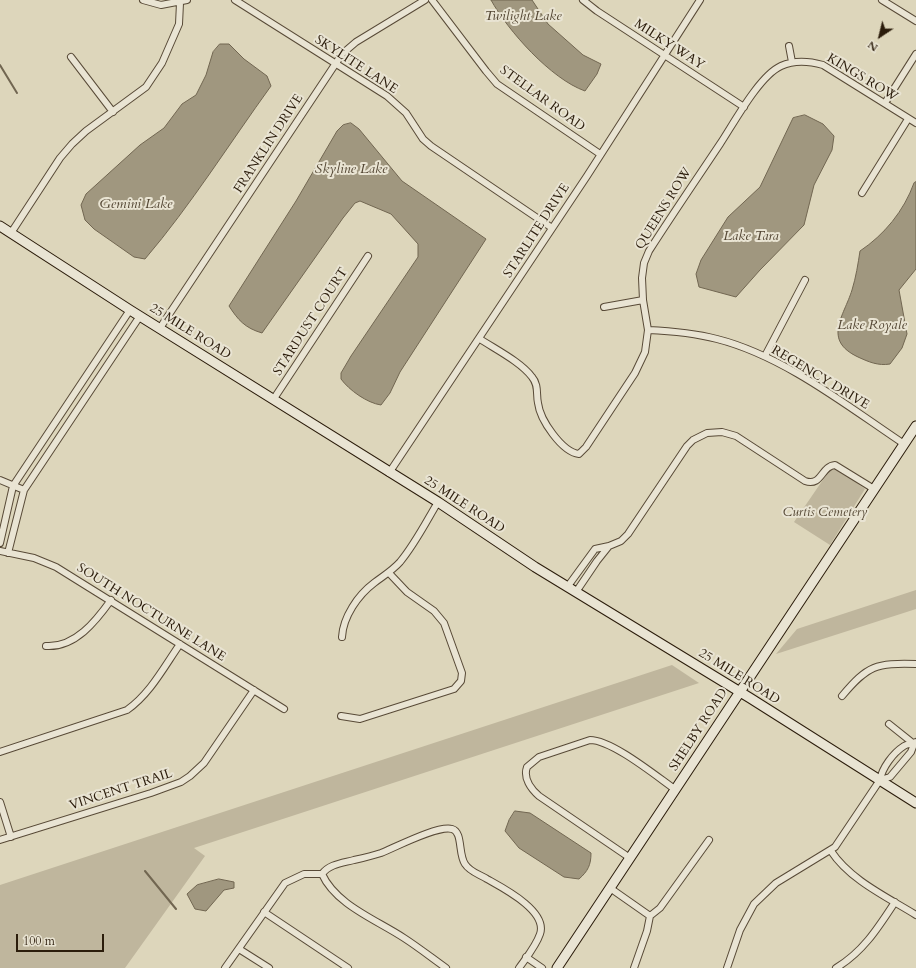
<!DOCTYPE html>
<style>
body{margin:0}
#map{position:relative;width:916px;height:968px;overflow:hidden;background:#ddd6bb;font-family:Cardo,serif}
canvas{display:block}
.north{position:absolute;left:860px;top:16px;width:40px;height:40px;-webkit-text-stroke:3px #e9e4d3;paint-order:stroke;rotate:215deg;font-size:11px;font-weight:700;line-height:16px;text-align:center;color:#2b1c0b}
.north::after{content:'';display:block;margin:auto;width:14px;height:18px;background:#2b1c0b;clip-path:polygon(50% 0,100% 100%,50% 72%,0 100%)}
.scale{position:absolute;left:16px;top:934px;width:88px;height:18px;box-sizing:border-box;border:2px solid #2b1c0b;border-top:0;padding-left:5px;font-size:12px;line-height:14px;white-space:nowrap;color:#2b1c0b;-webkit-text-stroke:3px #e9e4d3;paint-order:stroke}
</style>
<div id="map">
<canvas width="916" height="968"></canvas>
<div class="north">N</div>
<div class="scale">100 m</div>
</div>
<script>
const g = document.querySelector('canvas').getContext('2d');
g.lineJoin = 'round';
function fill(path, color) {
  g.fillStyle = color;
  g.fill(path, 'evenodd');
}
function strokePath(path, color, width, dash) {
  g.strokeStyle = color;
  g.lineWidth = width;
  g.lineCap = dash ? 'butt' : 'round';
  g.setLineDash(dash || []);
  g.stroke(path);
}
function label(font, color, halo, rows, align = 'center') {
  g.font = font + ' Cardo,serif';
  g.lineWidth = 4;
  g.setLineDash([]);
  g.textBaseline = 'middle';
  g.strokeStyle = halo;
  g.fillStyle = color;
  for (const [text, x, y, turn = 0] of rows) {
    g.save();
    g.translate(x, y);
    g.rotate((+turn || 0) * Math.PI / 180);
    g.textAlign = isNaN(turn) ? turn : align;
    if (halo) g.strokeText(text, 0, 0);
    g.fillText(text, 0, 0);
    g.restore();
  }
}
fill(new Path2D(`
 M837 468 865 489 830 545 794 522 829 471Z
 M916 590V609L776 654 797 629Z
 M672 665 699 683 194 848 205 856 125 968H0V885Z`), '#bfb69d');
const water = new Path2D(`
 M491 0H532L548 24 583 55 601 64 597 74 585 91C551 79 508 31 491 0Z
 M220 44H229L244 59 267 76 271 86C229 144 191 205 145 259L134 257 94 229 85 220 81 205 86 194 140 145 164 128 182 104 196 95 206 75 213 52Z
 M805 115 823 124 834 136 832 150 814 185 804 225 760 270 736 297 699 287 696 274 701 260 728 217 760 187 793 118Z
 M351 123 359 129 402 181 486 239 400 372 390 393 381 405C367 403 349 390 341 379V373L351 356 418 257V244L391 214 360 201 355 203 343 218 262 333C245 328 238 320 229 306L296 201 337 131 343 125Z
 M916 182V269L899 290 907 334 902 348 890 364C878 366 869 362 858 357 822 340 844 316 852 290 856 277 858 264 860 251 884 235 904 211 914 183Z
 M515 811 530 813 591 853C591 865 588 871 579 879L564 877 519 848 505 831 509 820Z
 M219 879 234 882V888L224 890 206 911 195 909 187 894 197 885Z`);
fill(water, '#a0977f');
strokePath(water, '#716651', 1);
strokePath(new Path2D(`
 M0 65 17 93
 M145 871 176 909`), '#716651', 2);
const street = new Path2D(`
 M143 0 161 5 187 0
 M235 0 387 96 406 113 423 139 431 146 552 228
 M432 0 486 71 497 84 600 154
 M583 0 597 11 744 107
 M882 0 916 21
 M789 46 792 62
 M71 57 113 112
 M885 103 916 54
 M862 193 908 119
 M11 233 60 158 72 144 86 131 146 87 162 63 179 24 180 3
 M604 307 643 300
 M160 328 342 54 356 42 425 0
 M648 330C671 331 694 333 717 339 784 356 847 406 904 444
 M480 339C495 349 521 362 532 377 539 385 536 394 538 403 540 420 562 452 579 454L586 447 635 373 645 352 648 330 643 300 642 278 644 263 649 251C672 215 696 180 720 144 734 123 759 76 781 66 794 60 809 61 823 65L916 123
 M765 356 805 280
 M273 400 368 256
 M389 473 587 176 700 0
 M0 480 24 490
 M0 543 13 486 130 310
 M609 546 621 541 628 534 687 446 693 440 707 433 722 432 736 436 805 481C822 487 821 466 835 465L874 489
 M0 551 34 558 56 567 284 709
 M8 553 24 490 140 316
 M568 586 595 549 609 546 597 561 576 592
 M342 637C343 617 358 595 374 583 383 576 392 571 400 562 415 544 426 522 438 502
 M46 646C75 648 96 621 111 600
 M842 696C868 665 876 663 916 664
 M341 716 360 719 454 689 461 681 462 673 444 623 434 611 407 592 389 573
 M889 724 914 744
 M0 752 127 710C150 694 164 667 180 644
 M880 780 890 777 911 752 914 744
 M0 802 11 837
 M0 840 151 793 181 782 190 776 204 763 254 690
 M831 851C850 880 887 897 916 915
 M630 858 539 796C531 789 523 778 527 767L539 757 590 740C612 740 656 776 676 790
 M322 874C329 864 343 863 354 860 363 858 372 856 381 853 396 847 438 825 452 829 463 832 458 854 465 864 470 872 479 874 487 879 503 888 548 911 540 934 536 946 526 958 519 968
 M322 874C336 905 377 920 404 938 418 947 432 958 446 968
 M610 888 650 916
 M264 912 348 968
 M239 949 269 968
 M526 957 542 968
 M225 968 285 883 304 874H322
 M634 968 647 931 650 916 660 908 709 840
 M727 968 740 930 754 904 776 883 835 847 880 780C882 768 893 753 904 746 907 744 912 744 916 742
 M836 968C863 952 878 928 895 902`);
const secondary = new Path2D(`
 M0 226 130 310 438 502 535 567 750 698 916 803
 M557 968 916 426`);
strokePath(street, '#584a37', 8);
strokePath(secondary, '#2b1c0b', 11);
strokePath(street, '#e9e4d3', 6);
strokePath(secondary, '#e9e4d3', 9);
label('13px', '#2b1c0b', '#e9e4d3', [
 ["MILKY WAY",669,45,33],
 ["SKYLITE LANE",356,65,33],
 ["KINGS ROW",862,78,31],
 ["STELLAR ROAD",542,99,36],
 ["FRANKLIN DRIVE",269,144,-57],
 ["QUEENS ROW",664,209,-58],
 ["STARLITE DRIVE",537,231,-57],
 ["STARDUST COURT",311,322,-57],
 ["25 MILE ROAD",190,332,32],
 ["REGENCY DRIVE",820,378,31],
 ["25 MILE ROAD",464,505,33],
 ["SOUTH NOCTURNE LANE",151,613,32],
 ["25 MILE ROAD",739,677,32],
 ["SHELBY ROAD",699,730,-57],
 ["VINCENT TRAIL",121,790,-18]
]);
label('italic 13px', '#574a37', '#e9e4d3', [
 ["Curtis Cemetery",825,513]
]);
label('italic 14px', '#544734', '#e9e4d3', [
 ["Twilight Lake",523,17],
 ["Skyline Lake",351,170],
 ["Gemini Lake",136,205],
 ["Lake Tara",751,237],
 ["Lake Royale",872,326]
]);
</script>
